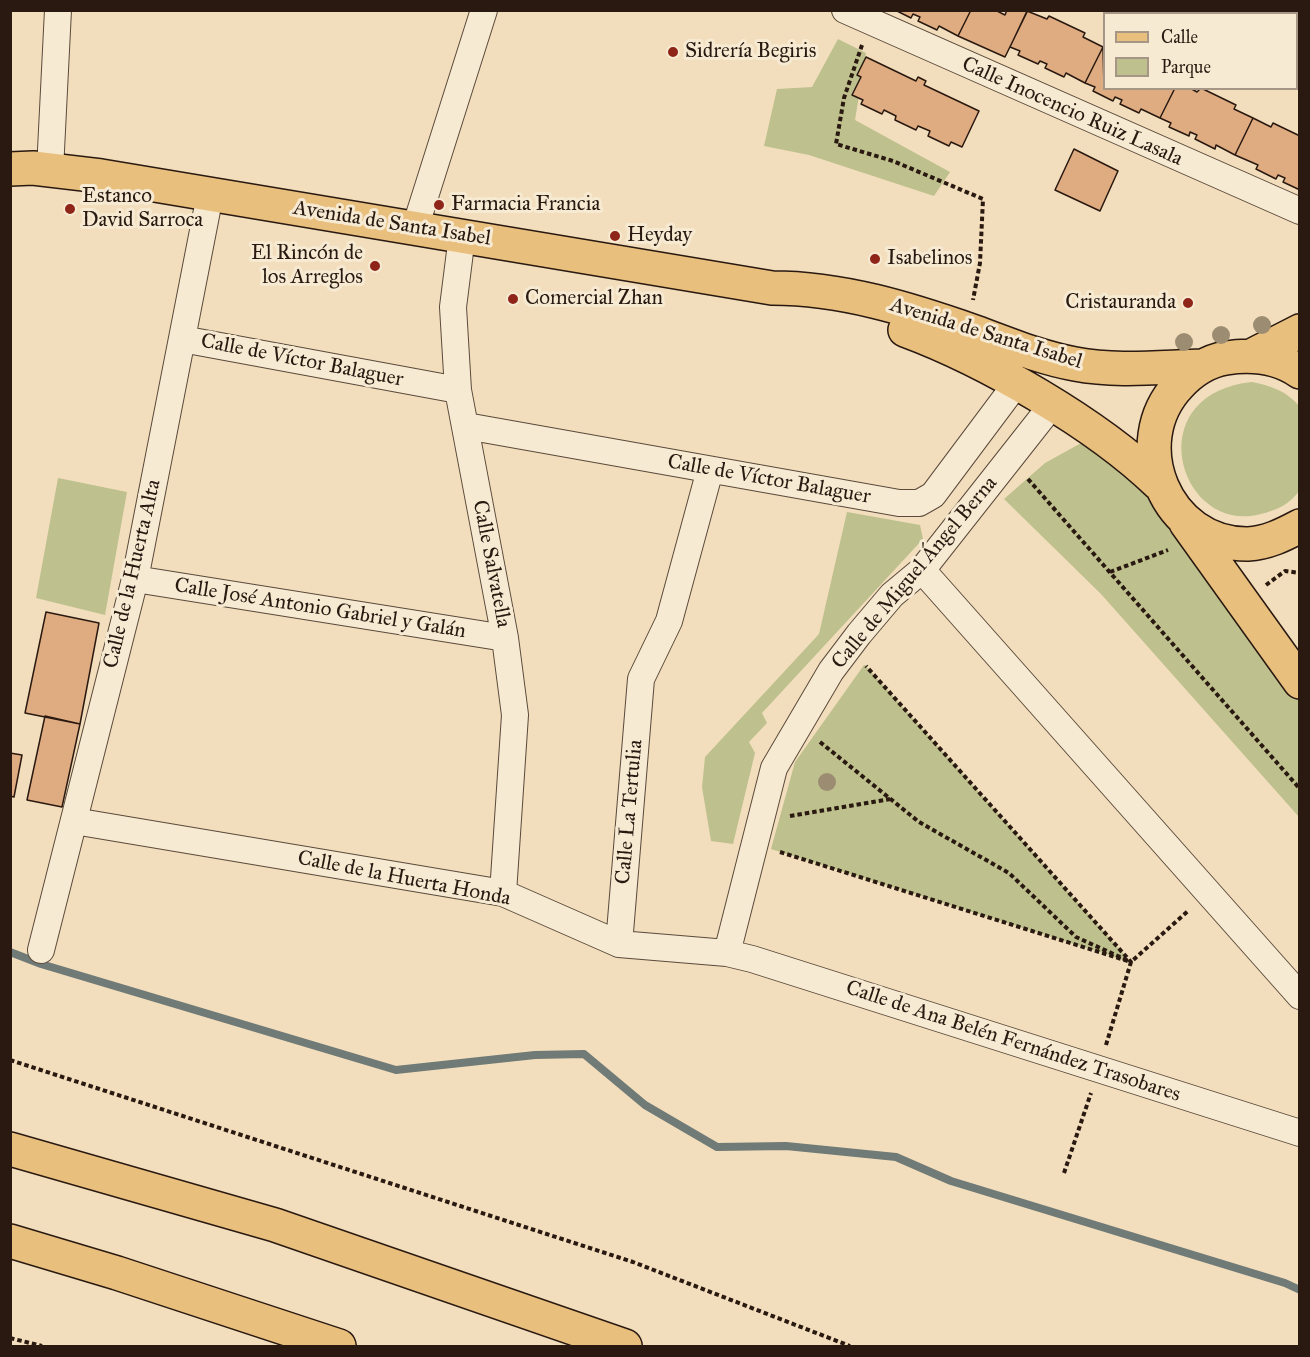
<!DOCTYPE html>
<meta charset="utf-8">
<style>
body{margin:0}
#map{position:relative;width:1310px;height:1357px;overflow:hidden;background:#f2debc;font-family:"IM FELL Great Primer",serif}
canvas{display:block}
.frame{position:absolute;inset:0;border:12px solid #291910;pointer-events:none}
.legend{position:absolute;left:1103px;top:12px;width:195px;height:78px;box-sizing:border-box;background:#f7ead3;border:2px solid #a59685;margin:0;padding:8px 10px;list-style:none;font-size:18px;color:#291910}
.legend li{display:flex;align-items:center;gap:12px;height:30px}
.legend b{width:30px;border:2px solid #a59685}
</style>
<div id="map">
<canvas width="1310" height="1357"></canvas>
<div class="frame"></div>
<ul class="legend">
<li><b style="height:8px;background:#e9bf7e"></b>Calle</li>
<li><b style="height:16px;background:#bec08e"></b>Parque</li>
</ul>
</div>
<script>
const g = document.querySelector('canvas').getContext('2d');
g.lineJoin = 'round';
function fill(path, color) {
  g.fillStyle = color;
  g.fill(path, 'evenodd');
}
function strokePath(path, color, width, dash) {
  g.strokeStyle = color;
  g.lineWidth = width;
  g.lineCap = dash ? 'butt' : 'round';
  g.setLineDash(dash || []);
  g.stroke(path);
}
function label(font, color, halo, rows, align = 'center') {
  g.font = font + ' "IM FELL Great Primer",serif';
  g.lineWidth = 6;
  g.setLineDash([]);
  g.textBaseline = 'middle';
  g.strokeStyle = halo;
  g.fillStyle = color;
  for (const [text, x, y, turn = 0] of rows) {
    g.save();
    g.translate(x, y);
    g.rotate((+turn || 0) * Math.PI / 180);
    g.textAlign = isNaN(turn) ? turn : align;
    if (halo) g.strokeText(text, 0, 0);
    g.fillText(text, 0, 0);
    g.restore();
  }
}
fill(new Path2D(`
 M838 39 866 53 855 120 950 172 934 196 809 155 764 146 777 89 812 87Z
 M1252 382C1271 386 1287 391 1300 407L1299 491C1290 504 1277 510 1261 514 1179 536 1137 394 1252 382Z
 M1083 442 1132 473 1299 696V817L1101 594 1004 499 1045 463Z
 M58 478 127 492 105 615 36 598Z
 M847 512 920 525 923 539 762 713 767 723 749 742 755 753 733 844 711 841 702 787 705 757 819 634Z
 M864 665H865L1131 962 771 849 795 762Z`), '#bec08e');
strokePath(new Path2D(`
 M10 952 41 964 396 1070 535 1055 584 1054 645 1105 717 1147 786 1146 896 1157 951 1181 1285 1283 1300 1290`), '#707a76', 8);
const building = new Path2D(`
 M895 10H971L958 36 939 26 937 30 918 21 920 17 913 14 911 18Z
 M971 10H995L1005 15 1007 10H1028L1005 57 958 36Z
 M1185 10H1246L1245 14H1192Z
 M1027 11 1047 19 1049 16 1085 33 1083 37 1103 47 1085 83 1066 73 1064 77 1045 68 1047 64 1040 61 1038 64 1018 55 1020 51 1010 47Z
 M1103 47 1104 88H1175L1160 118 1141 109 1139 113 1120 104 1122 100 1115 97 1113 101 1093 91 1095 87 1085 83Z
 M866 57 916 81 918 77 926 81 924 85 979 111 962 147 951 142 949 146 928 136 930 131 918 126 916 130 895 120 896 116 884 110 882 114 861 104 863 100 852 95 861 77 857 75Z
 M1175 88H1190L1197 92 1201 88 1236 105 1234 109 1253 118 1235 155 1216 145 1215 149 1195 139 1197 135 1190 132 1189 136 1169 127 1171 123 1160 118Z
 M1253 118 1271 127 1273 123 1300 136V190L1283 182 1285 178 1278 175 1276 179 1256 169 1258 165 1235 155Z
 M1074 149 1118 171 1100 211 1055 190Z
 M46 612 99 623 80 724 25 713Z
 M45 716 80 724 62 807 27 800Z
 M10 753 22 755 14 797 10 796Z`);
fill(building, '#dfab81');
strokePath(building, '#291910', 1.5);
const lane = new Path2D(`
 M1288 14 1290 10
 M1296 80 1300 81`);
const street = new Path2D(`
 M845 10 1300 211
 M50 170 58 10
 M415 228 484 10
 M462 236 453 307 458 390 505 638 515 715 503 893
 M182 339 458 390
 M466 426 899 503H919L933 495 1016 384
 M922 570 1300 996
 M135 579 505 638
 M74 821 503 893 619 944 727 953 752 959 1300 1133
 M619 944 641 679 669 621 710 470
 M41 950 135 579 210 195
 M727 953 774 768 831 671 859 634 892 595 922 570 1052 405`);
const primary = new Path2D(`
 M10 169 33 168 101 176 772 288C842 288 909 309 975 332 1008 344 1041 358 1075 364 1117 372 1160 367 1202 366
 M905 330C986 360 1097 424 1159 484
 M1255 354 1300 331
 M1300 372C1277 356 1252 354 1226 358 1208 361 1191 372 1179 385 1124 443 1166 545 1248 544 1267 543 1283 535 1300 526
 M1186 523 1300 682`);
const highway = new Path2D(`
 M10 1149 275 1225 625 1346
 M10 1241 117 1273 339 1346`);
strokePath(lane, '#5b4a3b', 15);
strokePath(street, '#5b4a3b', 28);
strokePath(primary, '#291910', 36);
strokePath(highway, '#291910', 36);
strokePath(new Path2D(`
 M1174 10 1181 14
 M862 45 844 98 836 144 893 161 983 199 980 263 973 300
 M1028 479 1300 789
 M1110 572 1168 550
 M1266 585 1285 571 1300 573
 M820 742 919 822 1009 873 1076 937 1131 962 866 666
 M790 816 890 799
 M780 852 1131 962
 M1106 1045 1131 962 1188 911
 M10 1060 633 1262 850 1346
 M1064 1173 1091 1093
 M10 1338 42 1346`), '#291910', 4, [4.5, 3]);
strokePath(lane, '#f7ead3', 12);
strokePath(street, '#f7ead3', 26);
strokePath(primary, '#e9bf7e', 33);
strokePath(highway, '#e9bf7e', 33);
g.fillStyle = '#9c8d72';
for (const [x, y] of [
 [1262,325],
 [1221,335],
 [1184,342],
 [827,782]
]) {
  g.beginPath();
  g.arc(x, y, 9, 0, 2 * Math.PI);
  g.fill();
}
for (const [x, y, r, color] of [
 [673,52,6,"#8f2418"],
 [439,205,6,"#8f2418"],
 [70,209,6,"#8f2418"],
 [615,236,6,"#8f2418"],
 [875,259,6,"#8f2418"],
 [375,266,6,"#8f2418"],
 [513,299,6,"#8f2418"],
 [1188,303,6,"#8f2418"]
]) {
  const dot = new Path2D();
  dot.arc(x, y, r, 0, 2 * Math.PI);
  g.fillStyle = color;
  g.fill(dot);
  strokePath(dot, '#f7ead3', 2);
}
label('21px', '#291910', '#f7ead3', [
 ["Sidrería Begiris",685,52],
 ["Estanco",82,197],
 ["David Sarroca",82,221],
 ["Farmacia Francia",451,205],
 ["Heyday",627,236],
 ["El Rincón de",363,254,"right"],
 ["los Arreglos",363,278,"right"],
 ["Isabelinos",887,259],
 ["Comercial Zhan",525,299],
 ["Cristauranda",1176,303,"right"]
], 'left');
label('21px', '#291910', '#f7ead3', [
 ["Calle Inocencio Ruiz Lasala",1072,112,24],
 ["Avenida de Santa Isabel",392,224,9],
 ["Avenida de Santa Isabel",986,334,17],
 ["Calle de Víctor Balaguer",302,361,11],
 ["Calle de Víctor Balaguer",769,480,10],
 ["Calle Salvatella",491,564,79],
 ["Calle de Miguel Ángel Berna",915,573,-50],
 ["Calle de la Huerta Alta",133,574,-77],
 ["Calle José Antonio Gabriel y Galán",320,609,9],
 ["Calle La Tertulia",630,812,-85],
 ["Calle de la Huerta Honda",404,879,11],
 ["Calle de Ana Belén Fernández Trasobares",1013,1042,18]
]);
</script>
